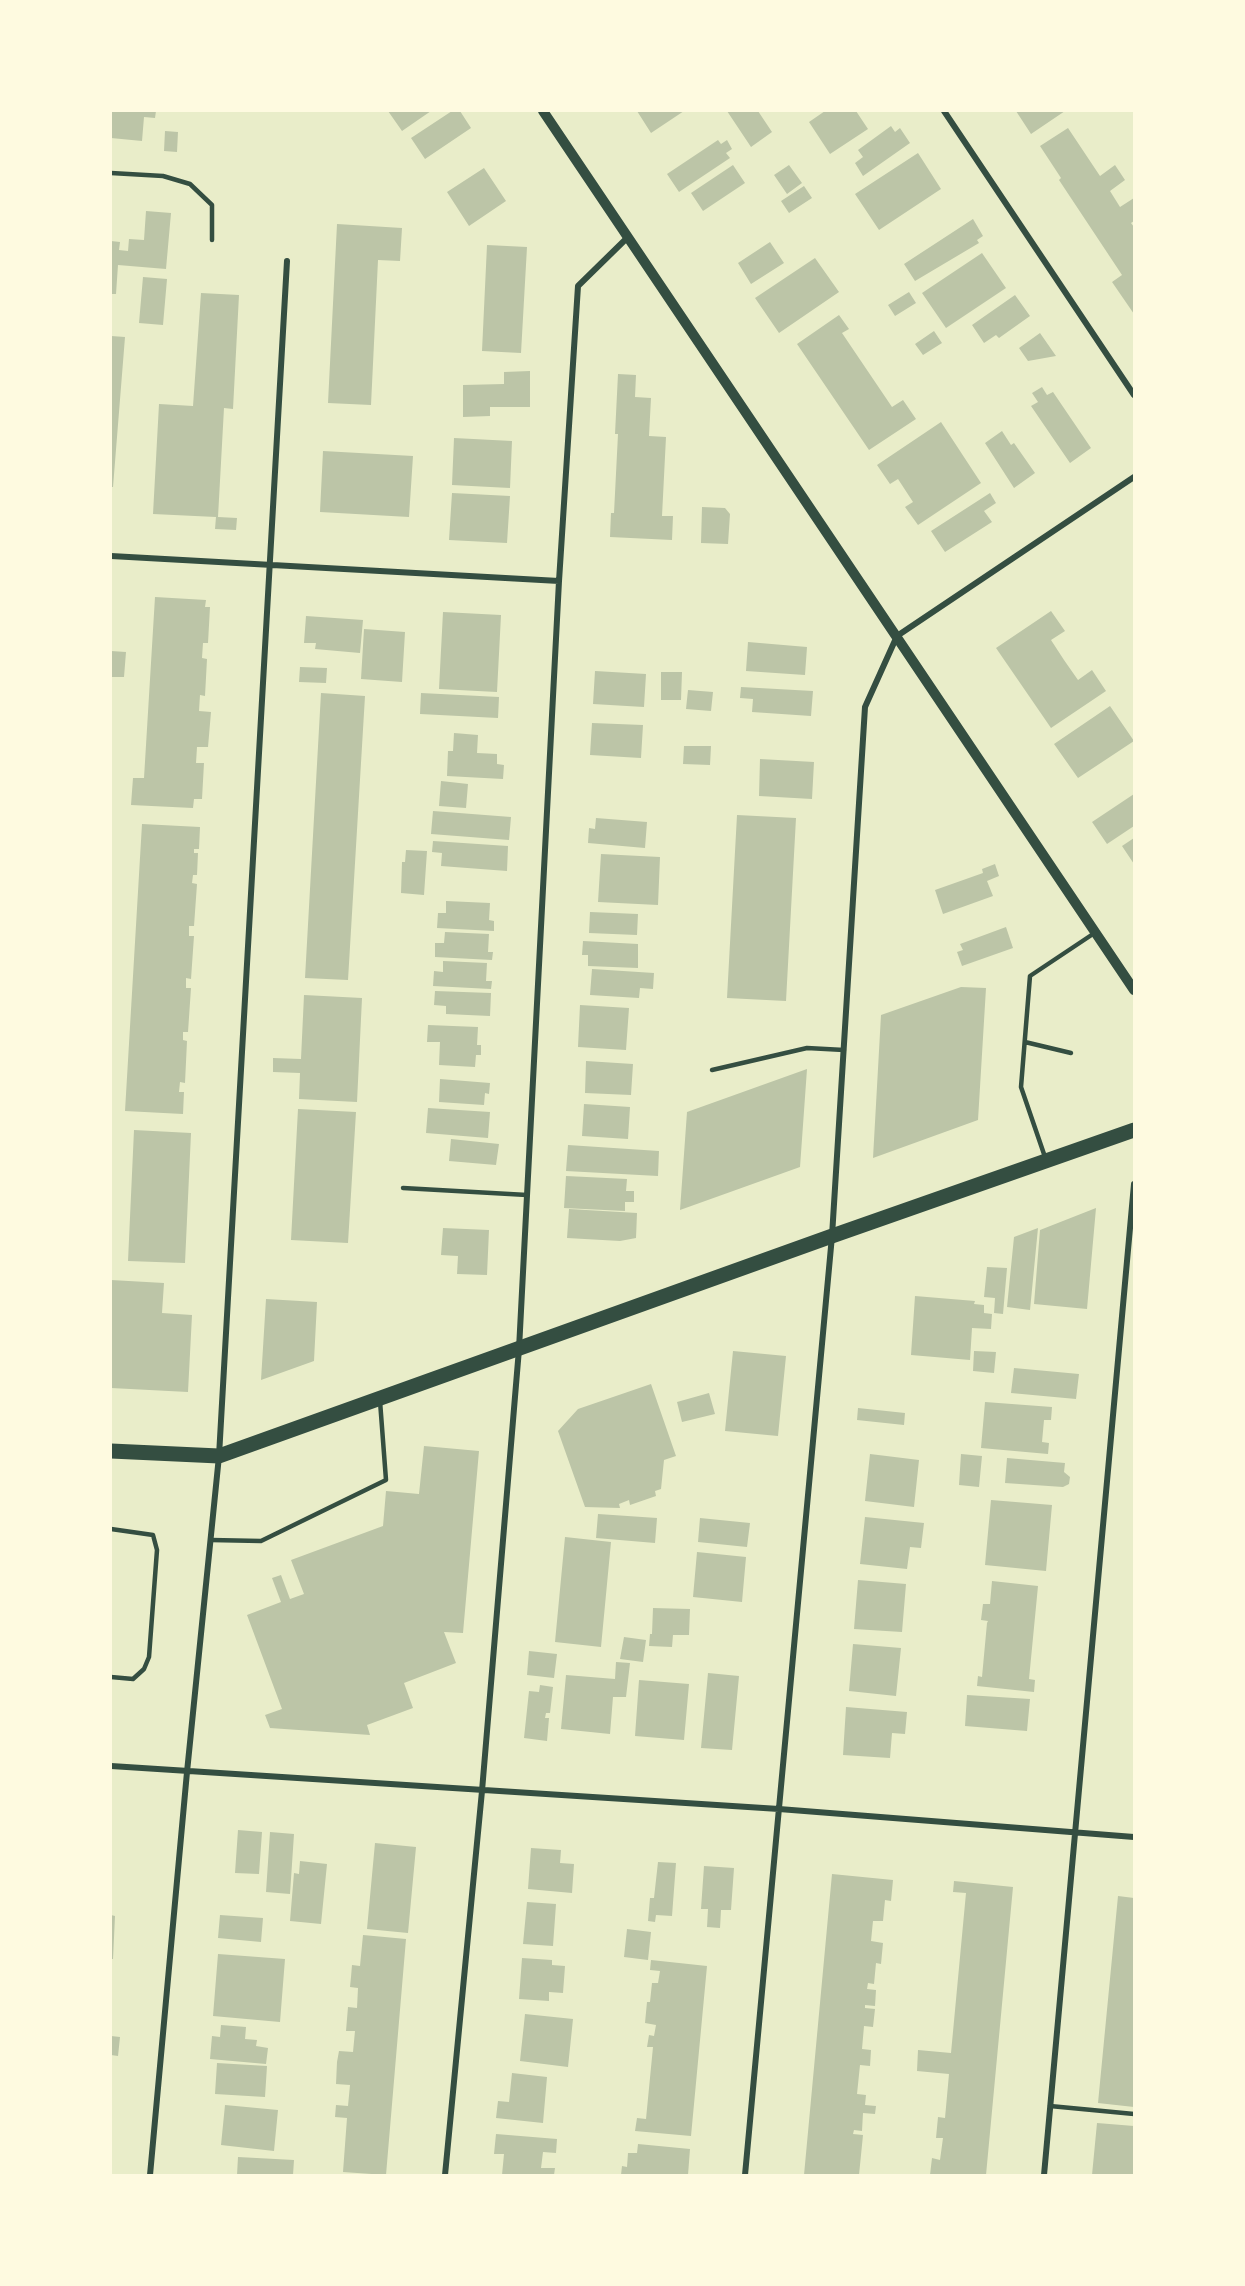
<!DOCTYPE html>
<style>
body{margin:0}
#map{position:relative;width:1245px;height:2286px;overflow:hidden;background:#e9edc9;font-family:Arial,sans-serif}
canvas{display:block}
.frame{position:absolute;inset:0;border:112px solid #fefae0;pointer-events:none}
</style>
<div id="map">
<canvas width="1245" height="2286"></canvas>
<div class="frame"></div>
</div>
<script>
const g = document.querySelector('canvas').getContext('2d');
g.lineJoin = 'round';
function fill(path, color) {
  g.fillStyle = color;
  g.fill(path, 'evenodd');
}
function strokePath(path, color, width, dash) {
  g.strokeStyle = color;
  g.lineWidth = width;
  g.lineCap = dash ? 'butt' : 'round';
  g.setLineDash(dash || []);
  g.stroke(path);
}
fill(new Path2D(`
 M111 111H156L155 118 144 117 142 141 111 138Z
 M388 111H431L402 131Z
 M452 111H460L471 128 425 159 411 138Z
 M637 111H684L651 133Z
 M727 111H758L772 132 751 147Z
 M825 111H856L868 129 830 154 809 122Z
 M1016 111H1065L1031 134Z
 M891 126 895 132 900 128 910 143 863 176 855 163 863 157 858 150Z
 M1068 128 1100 176 1115 165 1125 180 1110 191 1120 207 1134 198V221L1131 223 1134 227V314L1112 282 1122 275 1059 180 1061 178 1040 146Z
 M165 131 178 132 177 152 164 151Z
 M718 140 721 144 727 140 732 149 726 153 730 158 679 192 667 174Z
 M918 153 941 189 879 230 855 194Z
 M733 165 745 183 703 211 691 193Z
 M789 165 802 183 787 194 774 175Z
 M484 168 506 201 469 226 447 192Z
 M804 186 812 198 789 213 781 201Z
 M146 211 171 213 166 269 118 265 116 294H111V241L120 242 119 250 128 251 129 239 144 240Z
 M973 219 983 236 977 240 979 243 915 281 904 264Z
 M337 224 402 228 400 261 378 260 371 405 328 403Z
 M770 242 784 263 751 284 738 263Z
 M487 245 527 247 521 353 482 351Z
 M982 253 1006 288 946 328 922 293Z
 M815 258 839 292 779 333 755 298Z
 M143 277 167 279 163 325 139 323Z
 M909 292 916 303 895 316 888 305Z
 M201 293 239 295 233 409 224 408 218 517 237 518 236 530 215 529 216 517 153 514 159 404 193 406Z
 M1015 295 1030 316 999 338 996 335 984 343 972 325Z
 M839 315 849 329 842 333 892 407 903 400 916 419 869 450 797 344Z
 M934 331 942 343 923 355 915 344Z
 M1040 333 1056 356 1028 361 1019 348Z
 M111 336 125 337 113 487H111Z
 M530 371V407H490V416L463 417V385L504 384V372Z
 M618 374 636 375 635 397 651 398 649 436 666 437 662 516H673L672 540 610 537 611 513H614L618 434H615Z
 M1042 387 1047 395 1053 392 1091 448 1070 463 1031 406 1038 402 1032 393Z
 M941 422 981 483 918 525 905 507 913 502 898 479 890 484 877 465Z
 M1002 431 1011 445 1014 443 1035 473 1014 488 985 443Z
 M454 438 512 441 510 488 452 485Z
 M323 451 413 456 409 517 320 512Z
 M452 493 510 496 507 543 449 540Z
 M990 493 996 503 984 511 992 522 945 552 931 531Z
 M702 507 725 508 730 514 728 544 701 543Z
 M155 597 206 600 205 607H210L208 643H203L202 658 207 659 205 696 200 695 199 711 211 712 208 747H197L196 763H204L202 799H194L193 808 131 805 133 778H144Z
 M1051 611 1065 631 1051 640 1064 660 1078 680 1092 670 1106 691 1051 728 996 648Z
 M443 612 501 615 497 692 439 689Z
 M306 616 363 620 360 653 315 649 316 643H304Z
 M364 629 405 632 402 682 361 679Z
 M748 642 807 647 805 675 746 671Z
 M111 651 126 652 124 677H111Z
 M300 667 327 668 326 683 299 682Z
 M595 671 646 674 644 707 593 704Z
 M661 672H682L681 700H661Z
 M741 687 813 691 811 716 752 712 753 699 740 698Z
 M688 690 713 692 711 711 686 709Z
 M321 693 365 696 348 980 305 978Z
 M421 693 499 697 498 718 420 714Z
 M1110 706 1134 741 1078 778 1054 744Z
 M592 723 643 725 641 758 590 755Z
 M454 733 478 735 477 753 497 754V764L504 765 503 779 447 776 448 751H453Z
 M684 746H711L710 765 683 764Z
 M760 759 814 762 812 799 759 796Z
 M441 781 468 784 466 808 439 806Z
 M1134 794V826L1107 844 1092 822Z
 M433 811 511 817 509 840 431 834Z
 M737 815 796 818 786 1001 727 998Z
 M596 818 647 822 645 848 588 843 589 828 595 829Z
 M142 824 200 827 199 849H194V853H198L197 875H193L192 883 197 884 194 926H189V936H194L191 979 186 978V988H191L188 1032H183V1040L187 1041 185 1083 180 1082 179 1092H184L183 1114 125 1111Z
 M1134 838V864L1122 846Z
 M433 841 508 846 507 871 441 866 442 853 432 852Z
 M406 850 427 851 424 895 401 893 402 862H405Z
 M601 854 660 857 658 905 598 902Z
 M995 864 999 876 987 881 993 896 943 914 935 890 983 873 982 869Z
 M446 901 490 903 489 920 494 921V931L437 928 438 913H446Z
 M590 912 638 914 637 935 589 933Z
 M1006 927 1013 948 962 966 957 952 963 950 960 944Z
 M445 932 489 934 488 952H493L492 960 435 957V943H444Z
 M583 941 638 944V968L588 966V955H582Z
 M443 961 487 963 486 981H492L491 989 433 986 434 971 443 972Z
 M592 969 654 973 653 989 640 988 639 998 590 995Z
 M961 987 986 988 978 1120 873 1158 881 1015Z
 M435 991 491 993 490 1016 446 1014V1006L434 1005Z
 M304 995 362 998 357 1102 299 1099 300 1073 273 1072V1058L301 1059Z
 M580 1005 629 1008 626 1050 578 1047Z
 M428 1025 478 1027 477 1045H481V1055H476L475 1067 439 1065 440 1042H427Z
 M586 1061 633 1064 631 1095 585 1093Z
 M807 1069 800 1167 680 1210 687 1112Z
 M440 1079 490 1083 489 1094 485 1093 484 1105 439 1102Z
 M584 1104 630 1107 628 1139 582 1136Z
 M428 1108 490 1112 488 1138 426 1133Z
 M298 1109 356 1112 348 1243 291 1240Z
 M134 1130 191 1133 185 1263 128 1261Z
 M451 1139 499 1144 496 1165 449 1161Z
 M568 1145 659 1151 658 1176 566 1171Z
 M566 1176 627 1179 626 1191H634V1202H625V1211L564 1208Z
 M1096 1208 1087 1309 1034 1304 1040 1230Z
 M569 1209 637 1213 636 1238 620 1241 567 1238Z
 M443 1228 489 1230 487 1275 457 1274 458 1256 441 1255Z
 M1038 1228 1030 1310 1007 1307 1014 1237Z
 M987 1267 1007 1268 1003 1314 994 1313 995 1298 984 1297Z
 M111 1280 164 1283 162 1313 192 1315 188 1392 111 1388Z
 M915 1296 975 1301 974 1304 984 1305V1313L992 1314 991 1329 972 1328 970 1360 911 1355Z
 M266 1299 317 1302 314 1361 261 1380Z
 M733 1351 786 1356 778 1436 725 1431Z
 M974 1351 996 1352 994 1373 973 1371Z
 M1014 1368 1079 1374 1076 1399 1011 1393Z
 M651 1384 676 1456 664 1460 661 1489 655 1491 656 1496 630 1505 629 1500 619 1504 620 1508 585 1507 558 1431 578 1409Z
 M709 1393 715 1414 682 1422 677 1402Z
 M985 1402 1052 1407 1051 1420H1044L1042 1442 1049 1443 1048 1454 981 1448Z
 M858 1408 905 1413 904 1425 857 1420Z
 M424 1446 479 1451 463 1633 444 1632 456 1663 404 1683 413 1708 367 1725 370 1735 270 1728 265 1715 282 1709 247 1615 281 1602 272 1578 281 1575 290 1599 304 1594 291 1560 383 1526 386 1491 419 1494Z
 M870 1454 919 1460 914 1507 865 1501Z
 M961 1454 982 1456 979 1487 959 1485Z
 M1007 1458 1065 1463 1064 1472 1070 1477 1069 1484 1063 1487 1005 1483Z
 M991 1500 1052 1505 1046 1571 985 1565Z
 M598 1514 657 1518 655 1543 596 1538Z
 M865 1517 924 1523 921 1548 910 1547 907 1569 860 1564Z
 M700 1518 750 1523 747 1547 698 1542Z
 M565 1537 611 1542 601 1647 555 1642Z
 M697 1552 746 1557 742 1602 693 1597Z
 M858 1580 906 1584 902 1632 854 1629Z
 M992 1581 1038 1586 1029 1679 1035 1680 1034 1692 977 1686 978 1676 982 1677 987 1623 988 1621 981 1620 983 1604H990Z
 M653 1608 690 1609 689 1635H673L672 1647 649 1646 650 1634H652Z
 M624 1637 646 1640 643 1662 620 1659Z
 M853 1644 901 1648 896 1696 849 1691Z
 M529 1651 557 1654 554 1678 527 1675Z
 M616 1662 630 1663 626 1697H613L610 1734 561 1729 566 1675 615 1679Z
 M708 1673 739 1676 732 1750 701 1748Z
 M639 1680 689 1684 684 1740 635 1736Z
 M540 1685 553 1687 550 1713H546L545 1718H549L547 1741 524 1738 529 1691 539 1692Z
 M967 1695 1030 1699 1027 1731 965 1726Z
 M846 1707 907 1712 905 1734 892 1733 890 1758 843 1755Z
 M238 1830 262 1832 259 1874 235 1873Z
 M270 1832 294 1834 290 1894 266 1892Z
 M375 1843 416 1847 408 1933 367 1929Z
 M531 1848 561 1850 560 1863 574 1864 572 1893 528 1889Z
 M300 1861 327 1864 321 1924 290 1921 294 1873 299 1874Z
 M658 1862 676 1863 672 1916 656 1915 655 1922 648 1921 650 1898H654Z
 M704 1866 734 1868 731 1910H721L720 1928 707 1927 708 1909H701Z
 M832 1874 893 1880 891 1901 885 1900 883 1921H873L871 1941 883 1943 881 1964 876 1963 874 1984 868 1983 867 1989 876 1990 875 2006 865 2005V2008L875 2009 873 2027 864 2026 862 2049 871 2050 870 2066 860 2065 857 2094 866 2095 865 2105 876 2106 875 2114 863 2113 862 2131 854 2130 853 2134 863 2135 859 2175H804Z
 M954 1881 1013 1887 986 2175H930L932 2158 940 2160 943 2138H936L938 2117 945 2118 949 2074 917 2071 918 2050 951 2053 966 1893 953 1892Z
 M1118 1896 1134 1898V2107L1098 2103Z
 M527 1902 556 1904 553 1946 523 1944Z
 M111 1915 115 1916 113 1959H111Z
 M220 1915 263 1918 261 1942 218 1938Z
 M627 1929 651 1932 648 1960 624 1957Z
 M363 1935 406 1939 386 2175 343 2172 347 2118 335 2117 336 2105 348 2106 350 2085 336 2084 337 2062 339 2051 353 2052 355 2031H346L348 2007 357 2008 358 1988 350 1987 351 1977 352 1965 360 1966Z
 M218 1954 285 1959 280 2022 213 2016Z
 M522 1958 552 1960V1965L565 1966 563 1993 549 1992V2001L519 1999Z
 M651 1960 707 1966 691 2136 635 2131 637 2118 646 2119 653 2047H647L649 2035 654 2036 656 2025 645 2023 647 2002H650L652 1983H658L660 1971 650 1970Z
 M525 2014 573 2019 568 2067 520 2061Z
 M221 2025 246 2027 245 2039 257 2040 256 2046 268 2048 266 2064 210 2059 212 2036 220 2037Z
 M111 2036 120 2037 118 2056 111 2055Z
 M217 2063 267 2066 265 2097 215 2094Z
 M512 2073 547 2077 543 2123 496 2118 498 2101 509 2102Z
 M225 2105 278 2110 274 2151 221 2145Z
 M1097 2123 1134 2126V2175H1092Z
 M496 2134 557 2139 556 2153 543 2152 541 2168H555L554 2175H502L504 2154H494Z
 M638 2144 690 2149 688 2175H621L622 2166 627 2167 628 2153H637Z
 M238 2157 294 2160 293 2175H237Z`), '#bcc5a7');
strokePath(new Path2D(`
 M111 173 163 176 190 184 212 205V240
 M1025 1042 1071 1053
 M712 1070 807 1048 844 1050
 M1045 1157 1021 1087 1030 976 1096 932
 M403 1188 527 1195
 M111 1529 153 1535 157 1550 149 1657 144 1669 133 1679 111 1677
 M211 1540 261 1541 386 1480 380 1401
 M1050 2106 1134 2114`), '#344e41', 4.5);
strokePath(new Path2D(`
 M944 111 1134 395
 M111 556 559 581
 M111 1766 779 1809 1134 1837
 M150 2175 187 1772 219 1456 287 261
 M445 2175 482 1791 519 1349 559 581 578 286 628 237
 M745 2175 832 1236 865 707 897 636 1134 477
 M1044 2175 1134 1184`), '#344e41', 6);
strokePath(new Path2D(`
 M543 111 1134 990`), '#344e41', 10);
strokePath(new Path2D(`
 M111 1451 219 1456 832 1236 1134 1130`), '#344e41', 15);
</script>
